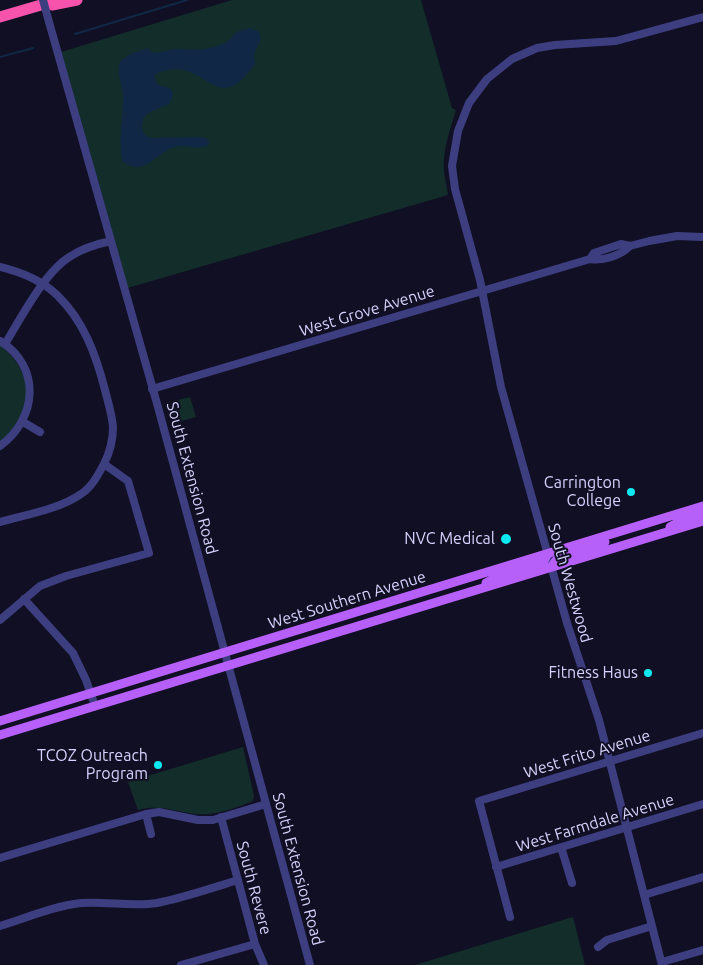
<!DOCTYPE html>
<style>
body{margin:0}
canvas{display:block;background:#110f23}
</style>
<canvas width="703" height="965"></canvas>
<script>
const g = document.querySelector('canvas').getContext('2d');
g.lineJoin = 'round';
function fill(path, color) {
  g.fillStyle = color;
  g.fill(path, 'evenodd');
}
function strokePath(path, color, width, dash) {
  g.strokeStyle = color;
  g.lineWidth = width;
  g.lineCap = dash ? 'butt' : 'round';
  g.setLineDash(dash || []);
  g.stroke(path);
}
function label(font, color, halo, rows, align = 'center') {
  g.font = font + ' Ubuntu,sans-serif';
  g.lineWidth = 4;
  g.setLineDash([]);
  g.textBaseline = 'middle';
  g.strokeStyle = halo;
  g.fillStyle = color;
  for (const [text, x, y, turn = 0] of rows) {
    g.save();
    g.translate(x, y);
    g.rotate((+turn || 0) * Math.PI / 180);
    g.textAlign = isNaN(turn) ? turn : align;
    if (halo) g.strokeText(text, 0, 0);
    g.fillText(text, 0, 0);
    g.restore();
  }
}
fill(new Path2D(`
 M232 0H421L452 108 456 110C450 130 442 151 444 172 445 180 447 187 448 195L124 289 58 53Z
 M0 345C27 367 37 398 14 428 10 433 5 438 0 442Z
 M190 397 196 417 181 421 183 429 177 431 171 410 178 400Z
 M243 747 254 796 253 801C236 808 215 816 196 814 173 812 162 804 138 810L128 782Z
 M573 917 585 965H415Z`), '#122d2a');
fill(new Path2D(`
 M250 28 259 32C263 41 258 43 255 51 253 55 255 60 255 64 217 118 208 62 168 70 163 71 158 72 154 76L157 84 171 89 173 94 170 103C160 110 141 110 142 127 142 131 144 134 147 137L154 138 203 137 207 139 209 143 207 146C195 150 185 144 175 147 156 152 145 178 122 161 118 138 124 116 123 94 122 84 116 71 120 62 123 56 142 50 148 48L151 52 155 53 175 49 194 50 207 49 226 43 237 32Z`), '#102846');
strokePath(new Path2D(`
 M75 34 187 0
 M0 57 33 48`), '#102846', 2);
strokePath(new Path2D(`
 M49 22 156 400 310 965
 M590 259 594 253 621 244 630 246 649 241 677 236 703 237
 M0 267C21 272 42 281 57 295 84 321 96 355 105 390 108 402 112 414 113 427 113 440 110 452 104 464L128 481 149 553 66 576 40 586 0 620
 M0 341C42 367 37 419 0 446
 M5 344C21 318 45 271 71 256 83 248 97 244 111 241
 M152 389 590 259C603 261 620 256 630 246
 M23 422 40 432
 M0 522C25 515 60 509 81 494 92 487 98 475 104 464
 M24 599 73 653 86 680 95 706
 M146 814 151 834
 M221 817 255 944 264 965
 M561 847 572 883
 M0 858 146 814 159 812 198 820H213L266 804
 M496 867 703 804
 M644 895 703 877
 M510 917 479 801 703 733
 M0 926C26 918 54 906 81 903 106 901 132 907 157 903 183 898 212 888 238 880
 M598 947 607 940 652 926
 M662 962 703 950
 M181 965 255 944
 M662 965 599 720 567 623 501 387 480 280 455 189 452 166 458 131 469 103 487 79 512 59 537 48 555 45 616 41 703 17`), '#3c3e80', 8);
strokePath(new Path2D(`
 M670 527 679 522 703 514
 M551 567 558 558 605 542
 M486 583 497 577 543 563 547 555
 M0 721 703 506
 M0 735 703 521`), '#b65ff9', 9);
strokePath(new Path2D(`
 M52 5 77 0
 M0 17 58 0`), '#f853ac', 11);
strokePath(new Path2D(`
 M43 0 49 22`), '#3c3e80', 8);
for (const [x, y, r, color] of [
 [631,492,5,"#0ae9f2"],
 [506,539,6,"#0ae9f2"],
 [648,673,5,"#0ae9f2"],
 [158,765,5,"#0ae9f2"]
]) {
  const dot = new Path2D();
  dot.arc(x, y, r, 0, 2 * Math.PI);
  g.fillStyle = color;
  g.fill(dot);
  strokePath(dot, '#110f23', 2);
}
label('16px', '#d5d3fd', '#110f23', [
 ["West Grove Avenue",367,311,-17],
 ["South Extension Road",192,478,75],
 ["South Westwood",570,583,74],
 ["West Southern Avenue",347,600,-17],
 ["West Frito Avenue",587,754,-17],
 ["West Farmdale Avenue",595,823,-17],
 ["South Extension Road",298,869,75],
 ["South Revere",254,888,75]
]);
label('16px', '#d5d3fd', '#110f23', [
 ["Carrington",621,483],
 ["College",621,501],
 ["NVC Medical",495,539],
 ["Fitness Haus",638,673],
 ["TCOZ Outreach",148,756],
 ["Program",148,774]
], 'right');
</script>
